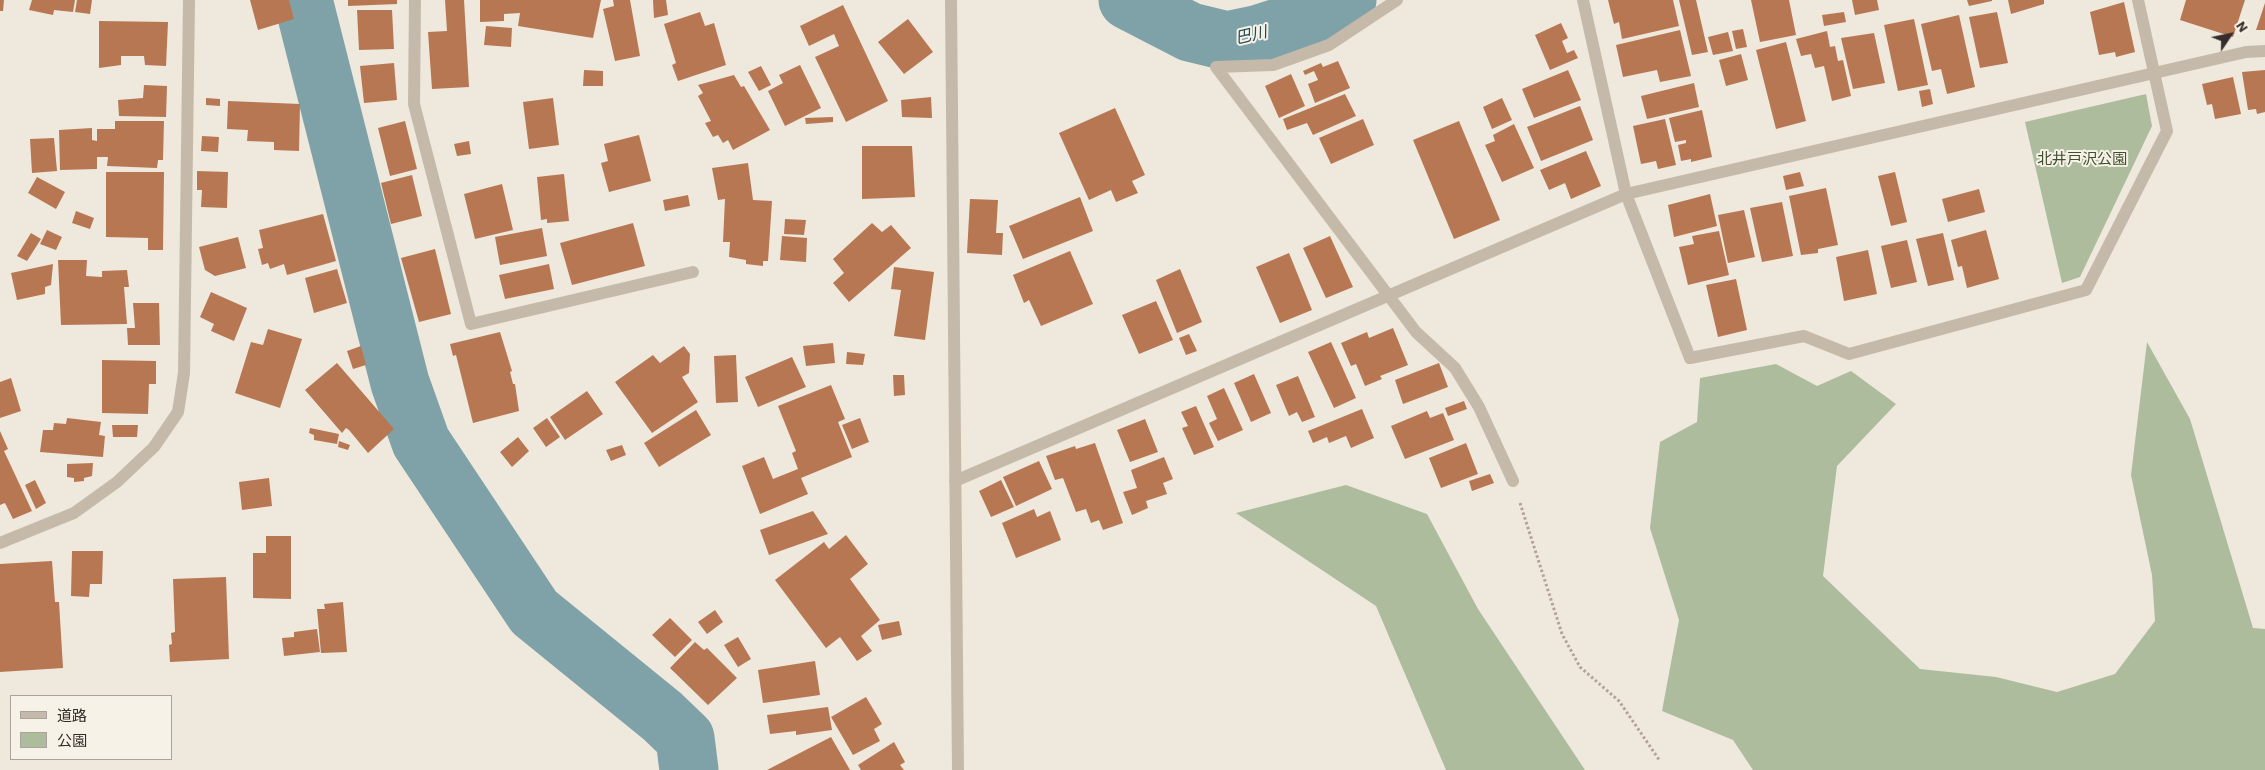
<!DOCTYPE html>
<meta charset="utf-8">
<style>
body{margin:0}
#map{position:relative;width:2265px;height:770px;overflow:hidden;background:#efe8dd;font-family:Barlow,"Noto Sans JP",sans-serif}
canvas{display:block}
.legend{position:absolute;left:10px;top:695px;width:162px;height:65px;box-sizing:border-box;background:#f7f2e8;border:1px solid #a9a39c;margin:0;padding:6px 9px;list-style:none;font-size:15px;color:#342d29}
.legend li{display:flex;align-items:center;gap:10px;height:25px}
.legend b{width:25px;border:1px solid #a9a39c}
.north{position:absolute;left:2205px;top:10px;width:50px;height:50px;-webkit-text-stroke:4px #f7f2e8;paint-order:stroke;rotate:56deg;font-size:14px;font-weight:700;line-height:20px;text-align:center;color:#342d29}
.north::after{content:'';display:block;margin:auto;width:18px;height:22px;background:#342d29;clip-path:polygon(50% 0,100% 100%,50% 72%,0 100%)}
</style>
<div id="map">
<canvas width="2265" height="770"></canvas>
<ul class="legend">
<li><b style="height:6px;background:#c5baaa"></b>道路</li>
<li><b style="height:14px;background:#aebc9e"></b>公園</li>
</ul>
<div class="north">N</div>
</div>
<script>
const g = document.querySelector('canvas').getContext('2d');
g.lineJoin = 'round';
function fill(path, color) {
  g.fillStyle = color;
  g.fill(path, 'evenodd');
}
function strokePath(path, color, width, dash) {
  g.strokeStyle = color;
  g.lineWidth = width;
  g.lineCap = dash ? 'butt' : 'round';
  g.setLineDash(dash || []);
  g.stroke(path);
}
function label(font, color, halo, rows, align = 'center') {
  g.font = font + ' Barlow,"Noto Sans JP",sans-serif';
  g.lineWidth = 4;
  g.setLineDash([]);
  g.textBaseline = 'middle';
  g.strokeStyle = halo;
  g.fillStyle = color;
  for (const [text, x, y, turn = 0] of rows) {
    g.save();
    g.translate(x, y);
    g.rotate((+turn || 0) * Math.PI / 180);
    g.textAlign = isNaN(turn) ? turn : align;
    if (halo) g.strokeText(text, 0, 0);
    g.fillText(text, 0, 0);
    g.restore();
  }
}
fill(new Path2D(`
 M2146 94 2152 126 2080 277 2062 283 2025 122Z
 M2147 342 2190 419 2253 628 2265 629V770H1753L1733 740 1662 711 1679 620 1650 528 1660 442 1697 422 1700 378 1776 364 1817 386 1851 371 1896 404 1837 466 1823 576 1920 669 1996 677 2057 692 2115 674 2155 621 2152 575 2131 475Z
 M1346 485 1427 514 1478 609 1585 770H1446L1376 606 1236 513Z`), '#aebc9e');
strokePath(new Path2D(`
 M303 0 400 383 421 442 534 612 662 716 685 738 689 770
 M1128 0 1190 32 1227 41 1256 35 1328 12 1347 0`), '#7fa2a8', 59);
fill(new Path2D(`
 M0 0H4L3 11H0Z
 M32 0H75L73 12 54 10 53 15 29 10Z
 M77 0H92L90 14 75 12Z
 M250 0H289L294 19 258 30Z
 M348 0H397V4L348 6Z
 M445 0H464L469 87 432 89 428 32 447 31Z
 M480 0H601L593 38 518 26 520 13 504 14V21L480 22Z
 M613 0H630L640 56 615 61 603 9 614 6Z
 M653 0H666L668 15 654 18Z
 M1608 0H1673L1679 26 1622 39 1619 22 1614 24Z
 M1679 0H1696L1708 52 1692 55Z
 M1751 0H1789L1796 35 1760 42Z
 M1852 0H1877L1879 10 1855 15Z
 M1967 0H1992V1L1969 6Z
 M2008 0H2044V4L2011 14Z
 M2186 0H2245L2233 37 2180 20Z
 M2124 2 2135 52 2116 57 2115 52 2099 55 2090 12Z
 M2265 3V30H2256Z
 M843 5 888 101 846 122 815 57 839 46 834 34 809 46 800 26Z
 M357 10H392L394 49 359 50Z
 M700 12 705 26 714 23 726 65 678 81 672 65 676 63 664 24Z
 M1844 12 1846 22 1824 26 1822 15Z
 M1997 12 2008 63 1980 68 1969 17Z
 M1959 15 1975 87 1947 94 1941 69 1932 71 1921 24Z
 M908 19 933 52 904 74 878 42Z
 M1914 19 1928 85 1898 91 1884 25Z
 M99 21 168 22 166 66 145 65 144 56H121V65L99 68Z
 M1561 23 1568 38 1562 41 1567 53 1574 50 1578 58 1550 70 1535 35Z
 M486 26 512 28 511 47 484 45Z
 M1743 29 1747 47 1736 49 1732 31Z
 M1680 30 1691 76 1660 82 1657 70 1623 77 1616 45Z
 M1827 31 1830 47 1835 46 1838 61 1843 60 1851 96 1832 101 1824 66 1815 68 1811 54 1801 56 1796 39Z
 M1728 32 1733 51 1713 55 1708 37Z
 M1874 33 1885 83 1853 89 1841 38Z
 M1786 42 1806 121 1776 129 1756 50Z
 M1741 54 1748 80 1726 86 1719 60Z
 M1338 61 1350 88 1315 103 1308 84 1318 80 1314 71 1305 75 1303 71 1321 63 1323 67Z
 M394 63 397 100 364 103 360 66Z
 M800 65 821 108 785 126 768 91 783 83 779 75Z
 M761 66 771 85 759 91 748 72Z
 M584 70 603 71V86H583Z
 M1568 70 1581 100 1534 118 1522 89Z
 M2265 70V112L2257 114 2256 109 2248 110 2242 72Z
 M1291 74 1305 106 1279 118 1265 86Z
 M734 75 741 87 744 86 770 130 733 150 728 140 723 143 718 135 713 137 705 123 711 121 698 96 703 93 698 85Z
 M2233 77 2241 114 2215 119 2212 104 2207 105 2202 84Z
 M1694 83 1699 107 1647 119 1641 96Z
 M144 85 167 86 166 117 119 116 118 100 143 98Z
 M1930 89 1933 104 1922 107 1919 91Z
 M1345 94 1356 116 1313 135 1307 123 1287 130 1283 119Z
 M931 97 932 118 902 117 901 100Z
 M206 98 220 99V106L206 105Z
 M553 98 559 145 529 149 523 102Z
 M1502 98 1512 120 1492 129 1483 107Z
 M228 101 300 104 299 151 274 150V142L247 141 248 130 227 129Z
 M1580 106 1593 140 1541 161 1527 127Z
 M1115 108 1145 175 1132 181 1138 193 1116 202 1111 190 1089 200 1059 133Z
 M1702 110 1712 157 1691 162V159L1681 161 1678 145 1686 143V140L1675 142 1669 118Z
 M833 117V122L806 124 805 118Z
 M1363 119 1374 145 1331 164 1319 138Z
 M1665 119 1676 165 1658 169 1656 161 1641 164 1633 126Z
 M115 121H164L163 160H158L157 168 107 166 108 157H97V169L60 170 59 130 92 128V140L97 141V129H115Z
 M405 121 417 169 390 176 378 128Z
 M1459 121 1500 220 1454 239 1413 140Z
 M1514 124 1534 168 1502 182 1485 145 1495 141 1493 135Z
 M639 135 651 181 609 192 601 163 608 161 604 144Z
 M202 136 219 137 218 152 201 151Z
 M54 138 57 171 32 173 30 139Z
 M469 141 471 154 457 156 454 144Z
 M862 146H912L915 197 862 199Z
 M1586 151 1601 186 1571 199 1565 183 1549 190 1540 170Z
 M748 163 753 200 772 201 768 261H763V266L746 264V260L729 257 730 242H723L725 199 718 200 712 168Z
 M197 171 228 172 227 208 201 207 202 190H197Z
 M106 172H164L163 250H148V238L106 237Z
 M1800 172 1804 186 1786 190 1783 176Z
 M1895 172 1907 222 1891 226 1878 176Z
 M564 174 569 221 547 223V219L541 220 537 177Z
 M412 175 422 216 391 224 381 183Z
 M37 177 65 192 56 209 28 193Z
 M502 184 513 230 475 239 464 194Z
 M1826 188 1838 245 1818 249V253L1801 255 1789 196Z
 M1979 189 1985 212 1948 222 1942 199Z
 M1710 194 1717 226 1674 237 1668 205Z
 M688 195 690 206 665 211 663 200Z
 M1080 197 1093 231 1023 259 1009 226Z
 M970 199 998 200 996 233H1003L1002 255 967 253Z
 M1782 202 1793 256 1762 262 1750 208Z
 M1744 210 1755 257 1728 263 1718 215Z
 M76 211 94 218 90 229 72 223Z
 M323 214 336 261 287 275 284 264 270 269 268 263 262 265 258 249 263 248 259 230Z
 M785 219 806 220 804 235 784 234Z
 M633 223 645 266 572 285 560 243Z
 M872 223 882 232 891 225 911 248 849 302 833 283 844 273 833 259Z
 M542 228 547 256 500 265 495 237Z
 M47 230 62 237 56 250 40 244Z
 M1986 230 1999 279 1967 288 1962 266 1958 267 1951 240Z
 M1719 231 1729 275 1688 285 1679 247 1694 244 1692 236Z
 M31 233 41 239 27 261 17 256Z
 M1943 233 1954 280 1928 286 1916 239Z
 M782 236 807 238 806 262 780 260Z
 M1330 236 1353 287 1326 298 1303 248Z
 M238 237 246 268 215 276 205 270 199 247Z
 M1907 240 1917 282 1891 288 1881 246Z
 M435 249 451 314 419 322 401 258Z
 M1868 250 1877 294 1844 301 1836 257Z
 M1070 251 1093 304 1041 326 1029 300 1024 303 1013 275Z
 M1289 253 1312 310 1280 323 1256 267Z
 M58 260H87L86 276 102 277V271L127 270 129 287H124L127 324 61 325Z
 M53 264 51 285 45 287V294L17 300 11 273Z
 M549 264 554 289 505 299 499 275Z
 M894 267 934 272 925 340 894 336 901 290 891 289Z
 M337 269 347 303 314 313 305 278Z
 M1180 269 1202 322 1177 333 1156 280Z
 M1736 279 1747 330 1718 337 1706 285Z
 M211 292 247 308 234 341 211 331 214 324 200 317Z
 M1156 301 1173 340 1139 354 1122 315Z
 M133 303H159L160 345H128L127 328H135Z
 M1393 328 1408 365 1380 376 1382 379 1365 386 1356 364 1351 366 1341 343 1367 332 1369 338Z
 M268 329 302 339 280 408 235 393 251 342 263 345Z
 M500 332 512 371 510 372 513 384H515L519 411 473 423 456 355 453 356 450 344Z
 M1189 334 1197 351 1186 355 1179 338Z
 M1331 342 1356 398 1334 408 1308 352Z
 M833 343 835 363 806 366 803 346Z
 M361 346 366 365 353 369 347 351Z
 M684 346 690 354 689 373 682 377 698 402 652 433 615 382 653 355 660 363Z
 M847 352 865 354 863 365 846 364Z
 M736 355 738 402 716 403 714 356Z
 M792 357 806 387 758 407 745 377Z
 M102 360 156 361V384H149L148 414 102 413Z
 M337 363 394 429 368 453 349 430 346 428 342 433 305 390Z
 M1439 363 1448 387 1403 404 1395 380Z
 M1254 374 1271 413 1251 422 1234 383Z
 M893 375H904L905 395 894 396Z
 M1298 376 1315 417 1302 422 1297 412 1289 416 1276 385Z
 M11 378 21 411 0 418V382Z
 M831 385 845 419 838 422 852 457 801 478 808 494 760 514 742 466 764 457 773 479 798 469 792 453 796 451 778 406Z
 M1224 388 1243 430 1218 441 1209 423 1217 419 1207 396Z
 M587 391 603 414 565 440 550 417Z
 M1464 401 1467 409 1448 416 1445 408Z
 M1196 406 1214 447 1194 455 1182 428 1188 426 1181 412Z
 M1362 409 1374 438 1351 448 1346 436 1329 443 1327 437 1313 443 1308 431Z
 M696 410 711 435 659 467 644 443Z
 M1427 411 1430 418 1443 413 1454 440 1405 459 1391 426Z
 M67 418 101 422 99 435 105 436 103 457 40 452 43 430H53L54 423 66 424Z
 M547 418 560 437 546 447 533 428Z
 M860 418 869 442 852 449 842 425Z
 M1145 419 1158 452 1130 462 1117 430Z
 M112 425H138L137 437H113Z
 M310 428 339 434 337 444 314 440V435L309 433Z
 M0 431 8 449 4 451 32 511 13 519 5 503 0 505Z
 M518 437 529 451 512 467 500 452Z
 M339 441 350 445 348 450 338 447Z
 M1095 443 1123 523 1103 530 1099 520 1091 523 1086 509 1076 512 1063 478 1055 480 1046 456 1075 446 1076 449Z
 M1466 443 1478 474 1441 488 1429 458Z
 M622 445 626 455 611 461 606 450Z
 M1164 457 1173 479 1163 483 1167 494 1146 501 1148 508 1132 515 1123 492 1137 488 1131 470Z
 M1039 461 1052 489 1016 506 1003 477Z
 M93 463 92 476 84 478V481L74 482V478L67 477V464Z
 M1490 474 1494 483 1472 491 1469 481Z
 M269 478 272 506 242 510 239 482Z
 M35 480 46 503 36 509 25 485Z
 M1001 480 1014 507 991 517 979 491Z
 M1034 509 1037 517 1050 511 1061 540 1016 558 1002 523Z
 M813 511 828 534 769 555 760 530Z
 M846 535 868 564 850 579 880 620 861 636 872 651 857 661 840 637 826 648 775 580 824 542 829 549Z
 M266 536H291V599L253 598V553H266Z
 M72 551H103L102 584H90L89 597 71 596Z
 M52 561 55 602H59L63 668 0 672V564Z
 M226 577 229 659 170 662 169 645 172 644 171 633 175 632 173 579Z
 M343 602 347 652 321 653 317 609H325L324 604Z
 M715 610 723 622 707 634 698 622Z
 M670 618 692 640 675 657 652 635Z
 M899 621 902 635 882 640 878 625Z
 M317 629 320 652 284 656 282 638 294 637V632Z
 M738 637 751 659 738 667 724 645Z
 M695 642 704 650 707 648 737 678 708 705 670 668Z
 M815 661 820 695 763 703 758 670Z
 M866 697 882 724 874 729 880 741 853 755 831 717Z
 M828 707 832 730 796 735V731L770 734 767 715Z
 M831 737 850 770H767L794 756Z
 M894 742 905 762 900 765 904 770H861L858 765Z`), '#b77753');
strokePath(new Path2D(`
 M1520 503 1562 634 1580 667 1619 701 1660 761`), '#b1a494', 3, [2.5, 2.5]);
strokePath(new Path2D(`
 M415 0 414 104 471 324 693 272
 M1397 0 1329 45 1273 65 1216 67 1416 332 1455 368 1479 407 1513 481
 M1583 0 1626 194 1690 358 1804 336 1849 354 2086 290 2167 131 2138 0
 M951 1 958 770
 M955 481 1626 194 2246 52 2265 51
 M0 543 74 513 117 482 154 447 178 412 184 373 189 0`), '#c5baaa', 12);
label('15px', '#404f2f', '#f7f2e8', [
 ["北井戸沢公園",2082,159]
]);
label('italic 16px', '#234850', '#f7f2e8', [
 ["巴川",1251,35,-13]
]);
</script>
